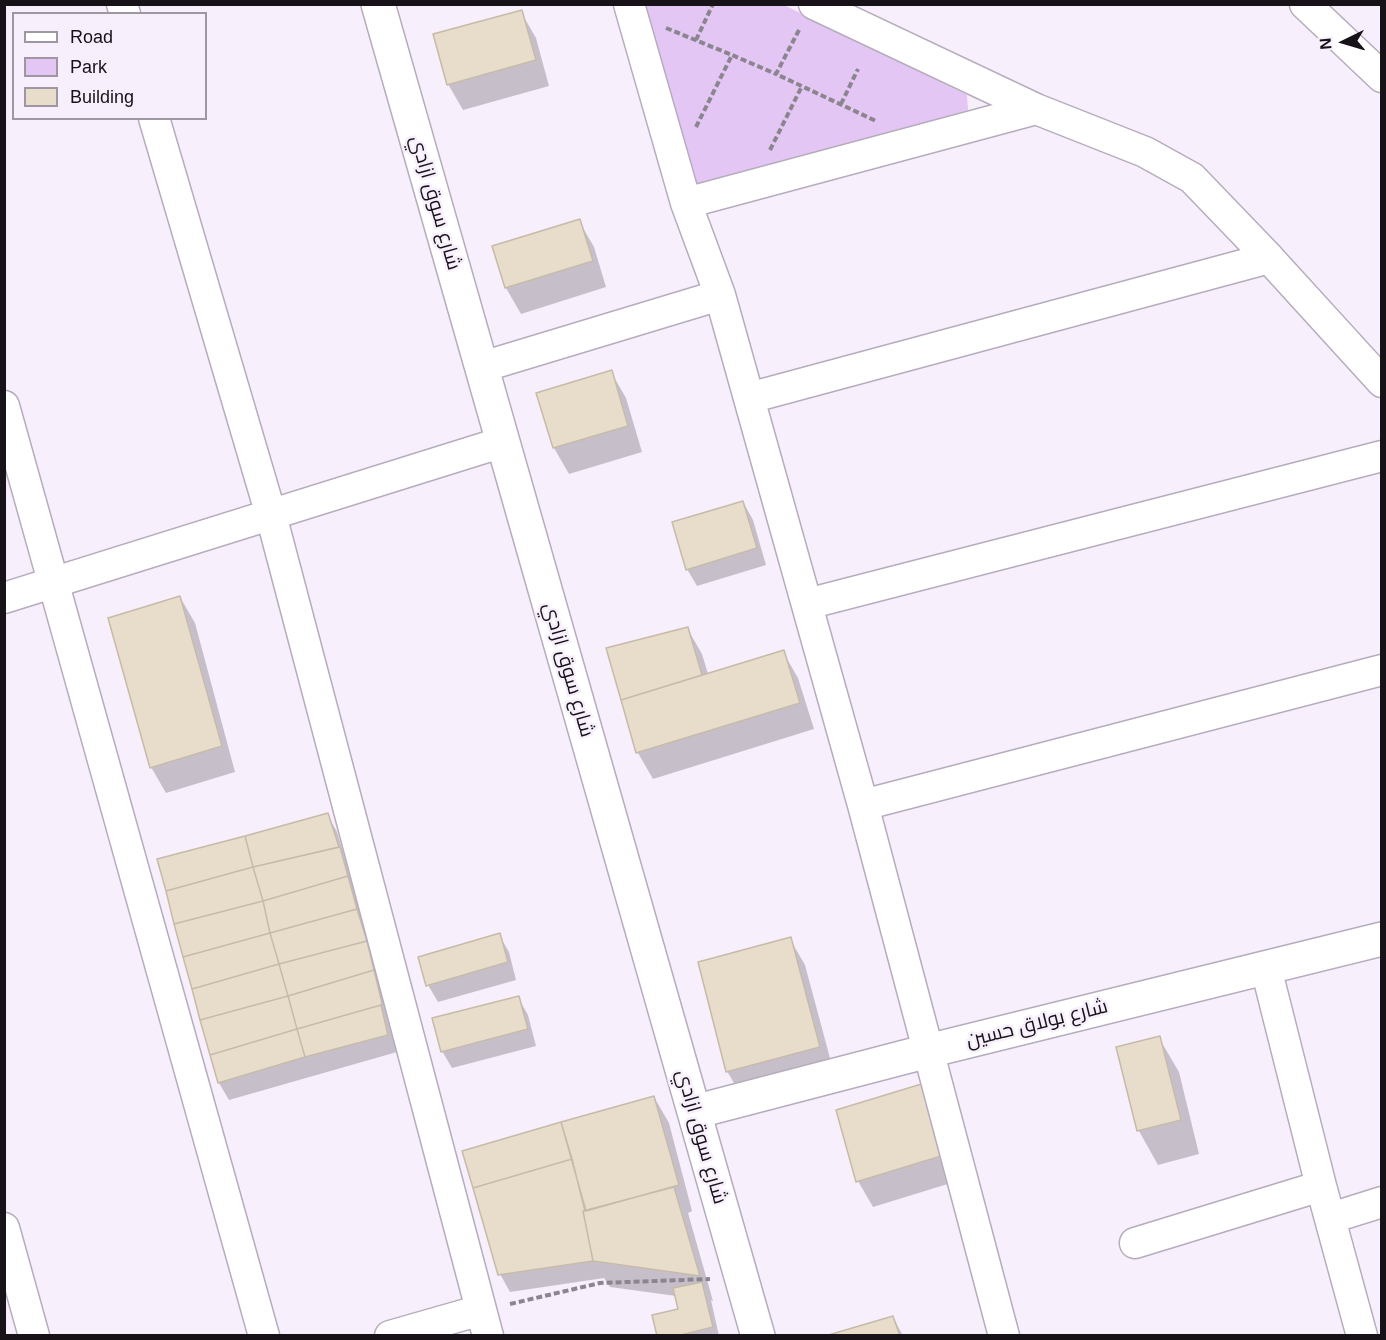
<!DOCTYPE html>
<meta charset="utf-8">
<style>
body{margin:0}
#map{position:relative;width:1386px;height:1340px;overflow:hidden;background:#f8effd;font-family:Arial,sans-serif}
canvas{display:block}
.frame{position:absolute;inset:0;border:6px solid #161218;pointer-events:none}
.legend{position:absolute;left:12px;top:12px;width:195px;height:108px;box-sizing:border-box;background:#f8effd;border:2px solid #9e97a1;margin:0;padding:8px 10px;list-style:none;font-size:18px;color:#161218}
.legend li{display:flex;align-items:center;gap:12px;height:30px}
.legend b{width:30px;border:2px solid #9e97a1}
.north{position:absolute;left:1314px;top:12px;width:60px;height:60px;-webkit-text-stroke:4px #f8effd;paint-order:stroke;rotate:265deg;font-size:16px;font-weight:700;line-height:24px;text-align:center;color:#161218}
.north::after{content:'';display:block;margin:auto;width:21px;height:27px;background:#161218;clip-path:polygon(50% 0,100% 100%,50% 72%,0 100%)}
</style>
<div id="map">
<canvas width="1386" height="1340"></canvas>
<div class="frame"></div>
<ul class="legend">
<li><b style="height:8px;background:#fff"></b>Road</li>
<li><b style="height:16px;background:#e4c6f5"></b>Park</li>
<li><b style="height:16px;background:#e8ddcb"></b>Building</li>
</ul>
<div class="north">N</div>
</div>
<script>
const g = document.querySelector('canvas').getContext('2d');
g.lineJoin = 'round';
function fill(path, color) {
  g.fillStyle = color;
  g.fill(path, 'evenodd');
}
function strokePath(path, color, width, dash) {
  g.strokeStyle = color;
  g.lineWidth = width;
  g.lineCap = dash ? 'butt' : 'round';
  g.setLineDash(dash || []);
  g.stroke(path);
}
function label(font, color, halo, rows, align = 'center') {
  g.font = font + ' Arial,Cairo,sans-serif';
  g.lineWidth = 5;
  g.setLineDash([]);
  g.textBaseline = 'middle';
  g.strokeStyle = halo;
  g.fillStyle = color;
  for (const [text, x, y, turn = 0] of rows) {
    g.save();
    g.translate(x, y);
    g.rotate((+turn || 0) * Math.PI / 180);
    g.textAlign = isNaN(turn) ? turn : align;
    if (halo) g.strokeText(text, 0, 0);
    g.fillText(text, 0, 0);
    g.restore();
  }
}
fill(new Path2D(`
 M639 5H784L967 95 968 110 807 159 696 186Z`), '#e4c6f5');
fill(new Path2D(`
 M521 12 536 38 549 86 463 110 448 84Z
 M579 221 594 247 606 287 521 314 506 288Z
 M611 372 626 398 642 452 569 474 554 448 538 394Z
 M743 502 753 520 766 565 697 586 687 569Z
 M180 597 195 623 235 772 166 793 151 767Z
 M687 628 702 654 708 674 783 652 798 678 814 729 653 779 638 753 608 649Z
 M327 814 337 832 345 858 350 866 391 1021 390 1023 397 1052 229 1100 219 1083 159 860Z
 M499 935 509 952 516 980 438 1002 428 985Z
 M790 939 805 965 834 1073 742 1097 727 1071Z
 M518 997 528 1015 536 1046 452 1068 442 1051Z
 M1159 1038 1179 1072 1199 1154 1158 1165 1139 1131Z
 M927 1084 964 1179 873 1207 858 1181Z
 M654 1097 669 1123 692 1211 688 1213 713 1301 711 1300 719 1336H659L680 1310 676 1296 610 1287 604 1278 510 1292 500 1274 464 1152Z
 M893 1317 903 1336H830Z`), '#0003');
const building = new Path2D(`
 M522 10 536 60 447 85 433 34Z
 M580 219 593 261 505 288 492 246Z
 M612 370 628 426 553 448 536 393Z
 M743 501 757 548 686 570 672 522Z
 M180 596 222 746 150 768 108 618Z
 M688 627 702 675 621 700 606 648Z
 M784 650 800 703 636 753 621 700Z
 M328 813 339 847 253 867 245 836Z
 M245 836 253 867 166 891 157 859Z
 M340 847 348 876 263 901 253 867Z
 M253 867 263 901 174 924 166 891Z
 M348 876 357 909 270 933 263 901Z
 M263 901 270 933 183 957 174 924Z
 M357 909 367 941 279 964 270 933Z
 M270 933 279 964 192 989 183 957Z
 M500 933 508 962 426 986 418 957Z
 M791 937 820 1047 726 1072 698 962Z
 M367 941 374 970 288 996 279 964Z
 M279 964 288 996 200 1020 192 989Z
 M374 970 382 1003 381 1005 297 1029 288 996Z
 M288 996 297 1029 210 1055 200 1020Z
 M519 996 528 1029 441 1052 432 1018Z
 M381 1005 388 1035 305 1057 297 1029Z
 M297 1029 305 1057 218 1083 210 1055Z
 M1160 1036 1181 1120 1137 1131 1116 1047Z
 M928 1082 951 1153 856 1182 836 1110Z
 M654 1096 679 1185 586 1211 561 1122Z
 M561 1122 572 1159 473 1188 462 1151Z
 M572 1159 585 1211H583L593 1261 498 1275 473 1188Z
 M674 1187 700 1276 593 1261 583 1211Z
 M702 1282 713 1327 677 1336H657L652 1315 678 1309 673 1288Z
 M893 1316 900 1336H825Z`);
fill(building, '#e8ddcb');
strokePath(building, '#c6bbaa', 1.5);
const street = new Path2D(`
 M122 4 125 14
 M629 4 686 203 720 295 863 805 1004 1336
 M814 4 1036 109 1145 152 1192 178 1269 258 1382 382
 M1305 4 1382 77
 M154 118 271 515 488 1336
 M686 203 1036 109
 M482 367 720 295
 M749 398 1269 258
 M4 406 264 1336
 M4 598 503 442
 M807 604 1382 456
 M863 805 1382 670
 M1266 968 1321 1186 1362 1336
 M1331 1218 1382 1202
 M4 1228 34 1336
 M1135 1243 1321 1186
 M390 1336 481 1310`);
const secondary = new Path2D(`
 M378 4 758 1336
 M694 1112 928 1051 1382 939`);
strokePath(street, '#b7acbd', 33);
strokePath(secondary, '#b7acbd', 36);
strokePath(new Path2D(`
 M666 28 732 55
 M799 30 776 74 876 121
 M696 40 713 4
 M841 104 858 69
 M696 127 732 55 776 74
 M770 150 802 86
 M510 1304 600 1283 710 1279`), '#8b858f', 4, [6, 3]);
strokePath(street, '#fff', 30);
strokePath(secondary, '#fff', 33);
label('20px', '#161218', '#f8effd', [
 ["شارع سوق ازادي",435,203,74],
 ["شارع سوق ازادي",568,670,74],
 ["شارع بولاق حسين",1037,1024,-14],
 ["شارع سوق ازادي",701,1137,74]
]);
</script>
